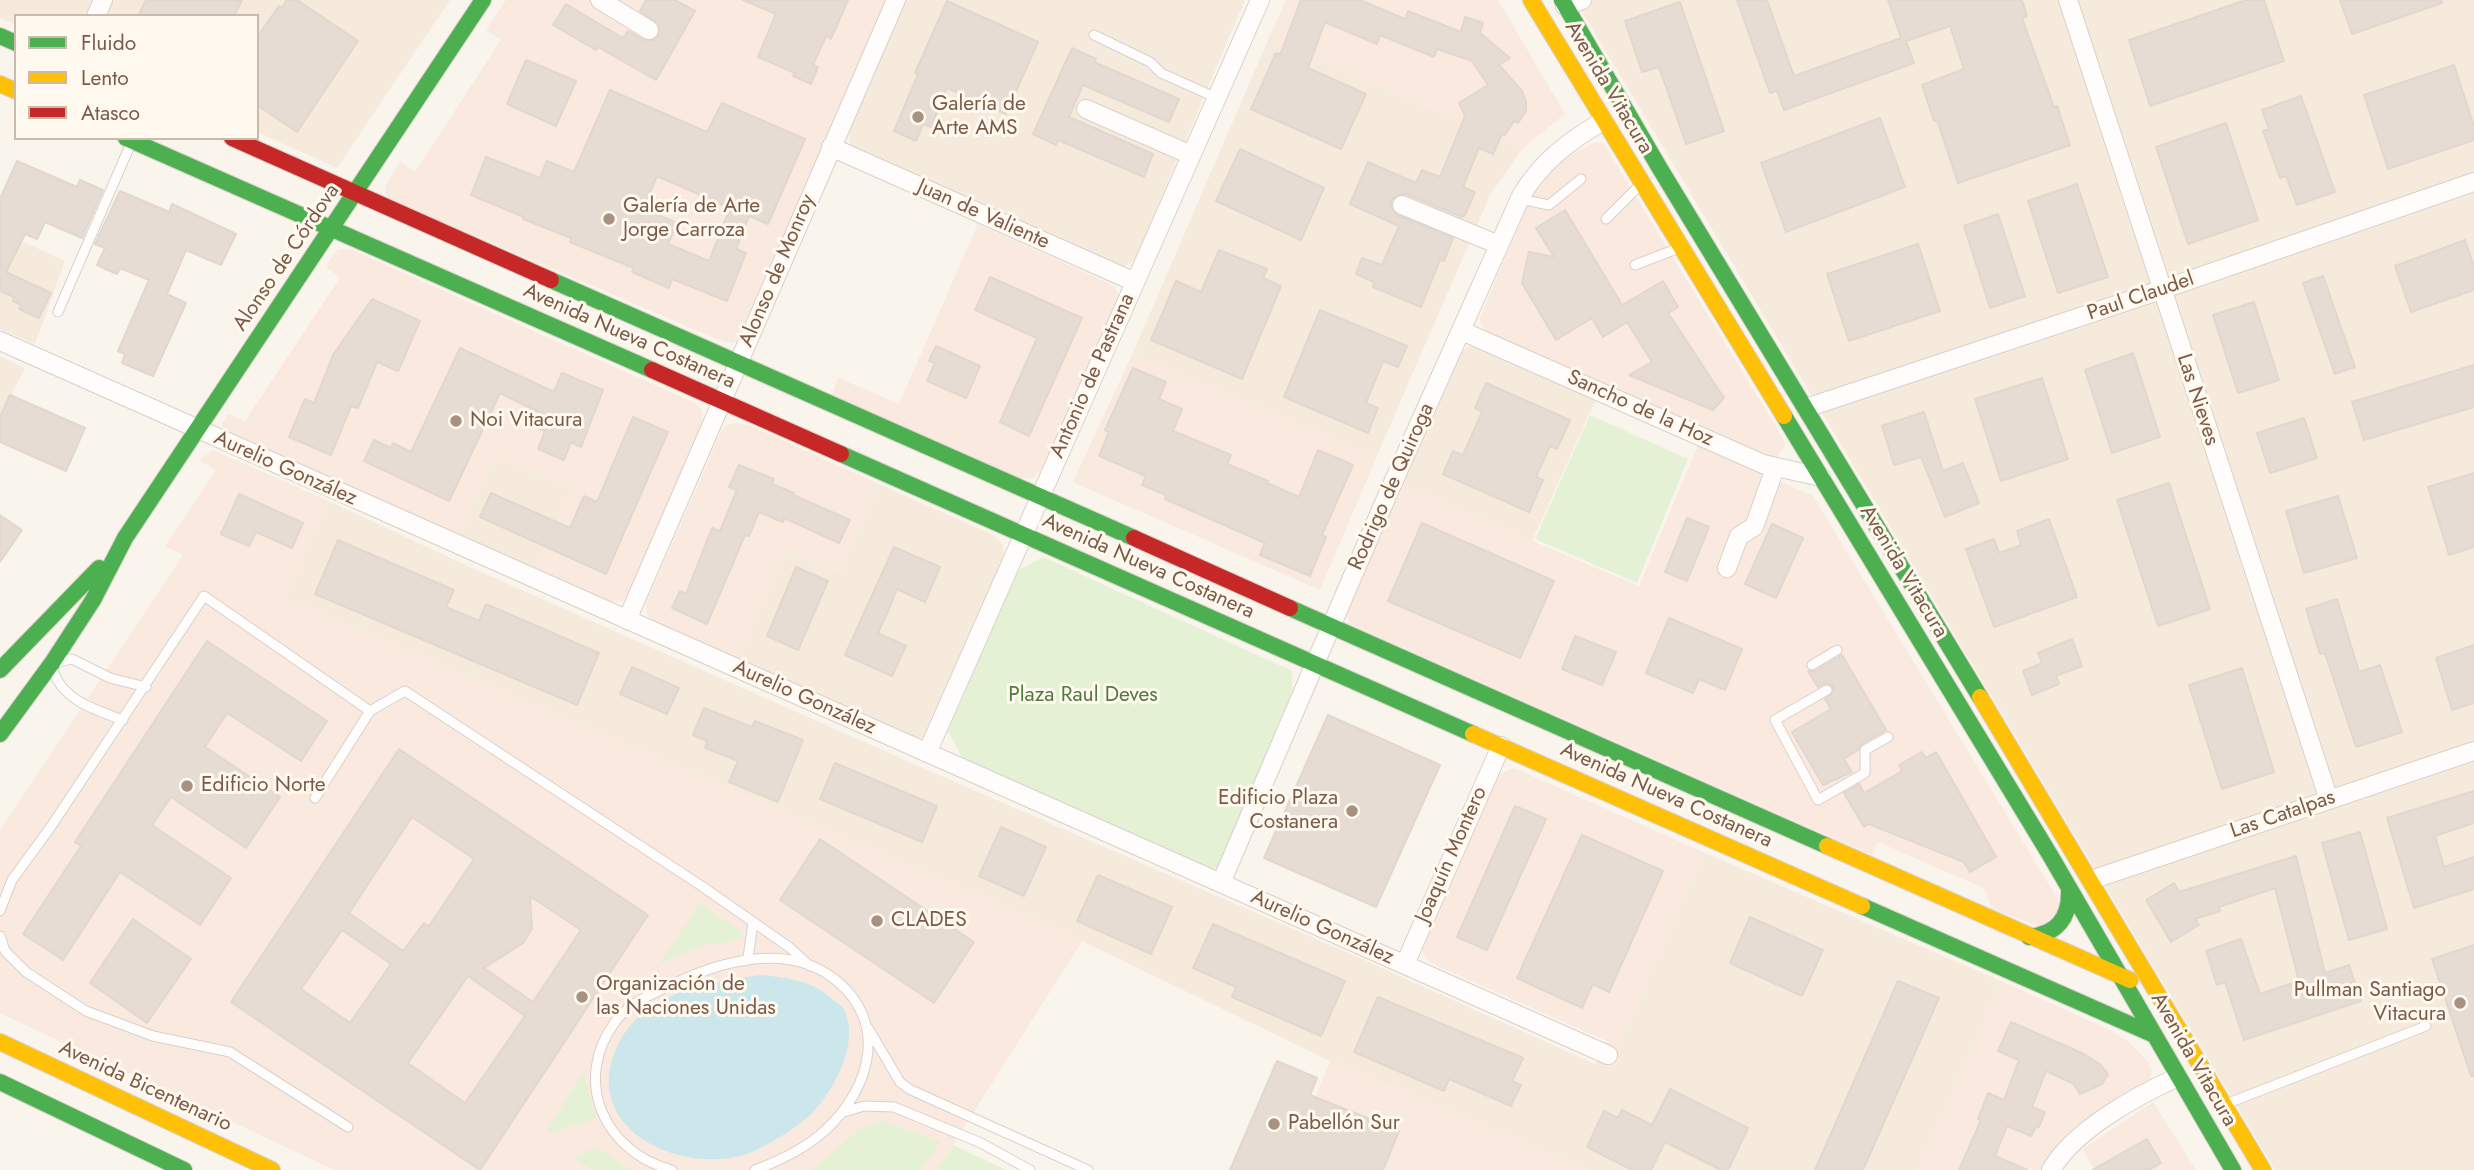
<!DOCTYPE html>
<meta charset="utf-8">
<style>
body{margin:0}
#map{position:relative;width:2474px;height:1170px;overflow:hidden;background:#f9f4ec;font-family:Jost,sans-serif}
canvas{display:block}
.legend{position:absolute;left:14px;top:14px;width:245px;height:126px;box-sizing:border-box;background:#fff9ef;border:2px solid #cabaac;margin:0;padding:9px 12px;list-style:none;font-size:21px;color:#7b5b48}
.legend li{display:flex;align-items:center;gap:14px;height:35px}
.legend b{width:35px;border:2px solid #cabaac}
</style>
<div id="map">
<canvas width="2474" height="1170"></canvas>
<ul class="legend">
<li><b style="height:9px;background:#4caf50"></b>Fluido</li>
<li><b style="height:9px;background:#ffc107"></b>Lento</li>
<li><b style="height:9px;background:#c62828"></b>Atasco</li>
</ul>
</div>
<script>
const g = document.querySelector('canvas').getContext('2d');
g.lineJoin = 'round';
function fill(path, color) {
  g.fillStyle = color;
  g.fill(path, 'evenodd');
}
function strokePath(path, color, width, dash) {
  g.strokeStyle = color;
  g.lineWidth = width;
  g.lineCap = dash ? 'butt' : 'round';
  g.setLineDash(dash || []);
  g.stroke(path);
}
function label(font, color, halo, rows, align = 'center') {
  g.font = font + ' Jost,sans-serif';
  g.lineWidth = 6;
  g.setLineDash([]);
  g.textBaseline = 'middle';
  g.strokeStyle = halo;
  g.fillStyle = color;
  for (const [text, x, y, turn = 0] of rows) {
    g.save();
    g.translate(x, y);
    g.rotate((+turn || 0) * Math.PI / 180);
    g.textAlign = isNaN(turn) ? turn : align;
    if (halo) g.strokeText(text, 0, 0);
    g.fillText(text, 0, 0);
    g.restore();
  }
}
fill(new Path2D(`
 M0 0H450L337 168 257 132V16H16V25L0 18Z
 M904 0H1245L1136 257 1129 264 1123 267 1115 265 858 152 850 146 849 130Z
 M1575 0H2474V1170H2275Z
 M1269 38 1523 148 1490 195 1376 458 1132 355Z
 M0 231 65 261 35 344 0 329Z
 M1473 346 1596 399 1532 541 1400 485 1461 353 1467 347Z
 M0 356 25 368 0 416Z
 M495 455 572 488 536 570 458 535Z
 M879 484 993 535 1003 545V559L926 736 918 739 736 660 786 549 839 572Z
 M329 501 472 568 916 765 1362 959 1595 1064 1606 1041 1618 1045 1703 852 2003 982 1919 1170H1586L1330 1061 1082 941 283 598Z`), '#f6eadc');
fill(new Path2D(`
 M506 0H888L737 340 732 343 717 339 396 202 387 196 385 187 400 161 415 172 501 40 486 30Z
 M1286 0H1498L1565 114 1523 148 1269 38Z
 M1596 142 1604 144 1784 440 1785 446 1777 457 1769 456 1488 333 1481 325 1480 318 1530 198 1547 176 1563 159Z
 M978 224 1106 282 1115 287 1118 293 1119 300 1043 467 1032 478H1020L832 395 838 378 899 404Z
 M350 249 695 403 701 409 703 423 627 595 622 602 609 601 536 570 571 488 495 455 458 535 226 434 223 429 222 423 228 414 245 421 340 278 326 267 332 257 338 250Z
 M1132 355 1376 458 1320 590 1073 482Z
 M736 423 749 425 879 484 839 572 786 549 736 660 655 624 647 615 646 604 721 432 727 425Z
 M1698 445 1813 496 2057 898 2060 909 2041 927 1992 909 1984 888 1878 842 1872 855 1350 624 1346 613 1348 603 1400 485 1639 586Z
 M213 450 329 501 284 598 1082 941 937 1170H335L0 1013V830L183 555 165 546 216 470 199 460Z
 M1514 768 1703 852 1618 1046 1431 963 1424 956 1422 943 1494 780 1498 775Z
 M2003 982 2110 1030 2129 1042 2148 1062 2152 1071 2150 1079 2075 1126 2059 1143 2043 1170H1919Z
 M1330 1061 1586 1170H1286Z
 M2153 1102 2196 1170H2095L2083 1149Z`), '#f9e9df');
fill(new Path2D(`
 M1590 415 1688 459 1637 583 1535 539Z
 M1043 557 1292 671V691L1219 867 1206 871 965 763 948 731 1018 570Z
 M700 903 741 931 742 936C732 944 715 942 702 946 687 951 673 958 659 965Z
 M583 1073 596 1119 545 1134Z
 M880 1120 940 1142 922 1170H812L859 1130Z
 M953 1145 1006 1170H937Z
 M597 1147 631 1170H593L572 1157Z`), '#e5f1d5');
fill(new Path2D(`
 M762 975C787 978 811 980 831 998 834 1001 840 1004 843 1008 861 1038 836 1087 815 1110 802 1125 763 1149 744 1155 718 1162 690 1160 666 1151 651 1145 636 1137 626 1125 606 1101 604 1075 617 1047 641 993 709 981 762 975Z`), '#cce7eb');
const building = new Path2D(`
 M146 0H242L234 16H138Z
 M287 0H297L358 41 297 132 257 105V37L279 6 282 8Z
 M646 0H675L695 11 656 80 598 47 596 50 553 25 566 4 623 38 628 31 644 40H654L659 35 660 30 655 21 640 11Z
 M743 0H848L831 39 826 36 813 65 818 67 811 84 793 76 795 73 758 57 776 14Z
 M1301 0H1360L1405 19 1408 11 1461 32 1465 17 1483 23 1480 33 1510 58 1499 65 1522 91 1526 101V111L1518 123 1514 121 1505 135 1502 134 1493 154 1479 148 1463 187 1475 192 1465 215 1462 217 1406 194 1396 196 1391 201V207L1397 215 1453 238 1444 261 1440 260 1421 307 1373 287 1374 282 1356 274 1362 258 1382 265 1399 226 1350 204 1368 162 1416 183 1422 170 1440 177 1465 116 1459 103 1488 85 1472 61 1437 49 1434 57 1380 35 1377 44 1325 22 1308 68 1366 94 1341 149 1251 109 1276 53 1280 55Z
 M1737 0H1767L1794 76 1901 38 1888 0H2022L2027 16 2022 18 2054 107 2057 106 2070 145 1958 183 1937 120 1934 121 1922 85 1964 69 1950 26 1906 41 1914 63 1784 110 1777 91 1770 93Z
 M2246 0H2264L2284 61 2150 106 2129 40Z
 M2340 0H2441L2442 3 2352 34Z
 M947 1 1038 42 1006 114 947 88 931 127 923 124 916 141 894 131 918 74 915 73Z
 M1680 2 1724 131 1686 144 1659 67 1642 72 1625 21Z
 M1072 48 1096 59 1094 62 1179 99 1169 122 1083 85 1069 117 1153 154 1144 177 1058 140 1056 145 1033 134Z
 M526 60 576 81 556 126 507 104Z
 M2454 65 2474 126V140L2388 169 2364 95Z
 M610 90 707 132 722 103 805 139 768 224 749 216 736 249 746 253 727 301 672 279 669 288 632 272 634 268 570 242 571 238 523 219 524 217 471 195 486 157 540 178 547 161 574 172ZM657 176 730 208 709 261 668 244 677 223 643 209Z
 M2301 96 2335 192 2297 205 2286 176 2280 178 2263 131 2269 129 2262 110Z
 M1880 118 1905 187 1786 232 1761 163Z
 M2226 123 2258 220 2188 244 2156 147Z
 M1240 149 1324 188 1301 240 1216 201Z
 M17 161 77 187 80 180 103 190 82 238 45 222 37 239 25 234 6 272 51 293 39 318 19 309 21 305 13 301 14 297 0 291V199Z
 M2077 184 2108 277 2058 293 2028 201Z
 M120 191 169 212 172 204 236 234 221 265 186 250 167 294 186 303 153 376 122 363 125 354 118 351 149 280 120 268 117 274 97 265 105 248 95 244Z
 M1565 210 1622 305 1663 281 1678 307 1668 313 1724 398 1713 410 1629 375 1652 362 1627 322 1603 337 1592 318 1556 340 1522 283 1529 252 1554 257 1536 228Z
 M1998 214 2025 296 1990 308 1964 226Z
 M2465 240 2474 266V290L2411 312 2395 266Z
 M1918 244 1940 311 1849 341 1827 274Z
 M1219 250 1267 269 1263 278 1281 286 1242 379 1151 340 1176 281 1201 292Z
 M2323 276 2355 367 2335 374 2303 283Z
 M990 277 1082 318 1029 436 1000 422 1037 338 975 310Z
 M372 299 420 321 398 371 377 362 358 408 351 406 331 455 289 437 305 399 314 403 333 355Z
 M2254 302 2279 380 2238 393 2213 315Z
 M1320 310 1407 346 1398 367 1383 361 1366 403 1378 408 1368 433 1284 397Z
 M936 346 980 366 966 398 927 381 935 363 929 361Z
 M460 348 554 392 562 373 603 390 581 447 571 442 564 460 538 449 545 431 539 429 545 415 500 393 449 501 364 461 374 440 391 448 393 443 411 452Z
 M2133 353 2160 437 2112 453 2085 370Z
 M2474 365V407L2364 440 2352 402Z
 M1133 368 1166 382 1159 399 1182 409 1173 431 1231 455 1227 464 1268 481 1267 483 1299 497 1318 450 1353 465 1322 535 1326 537 1310 576 1260 555 1265 543 1165 499 1166 495 1142 485 1146 476 1099 456 1109 432 1105 430Z
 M2042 378 2068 459 2001 481 1975 399Z
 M1486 383 1570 420 1557 449 1550 446 1536 477 1543 480 1529 512 1443 474 1453 451 1463 455 1482 412 1475 408Z
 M10 395 85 428 66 471 0 442V417Z
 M1924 412 1943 471 1963 463 1979 503 1945 517 1921 457 1894 465 1882 426Z
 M633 417 668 432 606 574 480 517 491 493 570 528 584 496 597 502Z
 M2304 418 2317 458 2270 473 2257 433Z
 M739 465 774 479 772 484 794 493 793 495 850 520 839 543 784 518 783 522 759 512 749 536 745 535 707 624 672 608 680 591 686 594 712 528 720 531 737 490 729 487Z
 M2474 473V547L2449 555 2428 487Z
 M2169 483 2210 609 2158 626 2117 500Z
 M239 494 303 523 292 548 256 532 249 546 221 534Z
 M2338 496 2357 558 2304 573 2286 511Z
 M0 515 22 530 0 562Z
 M1687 518 1709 527 1687 581 1665 572Z
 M2049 519 2077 597 1994 627 1966 549 1994 539 1999 553 2021 545 2017 531Z
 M1422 523 1554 581 1520 658 1388 601Z
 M1772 524 1803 538 1776 598 1745 584Z
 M338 540 454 590 446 607 479 621 486 604 599 653 577 705 315 594Z
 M894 547 940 567 925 602 897 589 889 609 878 633 906 646 892 676 845 655Z
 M796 567 828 581 798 650 767 636Z
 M2337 599 2359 672 2380 665 2402 732 2356 747 2325 653 2320 654 2306 609Z
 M1669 618 1742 649 1725 690 1699 679 1693 693 1646 673Z
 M1575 636 1616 652 1602 685 1562 669Z
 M2072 639 2082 666 2056 676 2059 684 2032 695 2023 671 2042 663 2038 653Z
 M207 641 327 721 301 761 227 713 205 747 280 797 246 848 171 797 152 825 231 878 200 925 120 872 63 960 23 934 81 846 75 842Z
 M2474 645V703L2452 710 2436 658Z
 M1842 655 1886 730 1862 744 1858 750 1844 759 1852 772 1823 785 1792 732 1831 709 1825 699 1833 693V686L1826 683 1818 687 1808 671H1816Z
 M632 667 679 688 667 714 620 694Z
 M2242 668 2274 772 2222 789 2189 685Z
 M704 708 752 727 755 721 803 740 778 802 729 782 738 761 705 748 707 741 693 735Z
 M1328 715 1440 765 1376 907 1264 858Z
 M399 749 648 915 480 1170 231 1002ZM412 817 474 859 429 926 424 923 403 951 349 913ZM530 896 581 930 533 1002 484 968 523 943 532 929ZM342 930 391 964 350 1023 301 989ZM468 976 525 1016 465 1103 408 1063Z
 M1922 752 1926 758 1936 752 1996 857 1970 872 1964 862 1869 824 1864 827 1844 793 1859 784 1864 793 1902 771 1899 765Z
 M835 763 937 806 922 842 820 799Z
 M2474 791V823L2435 836 2444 867 2474 857V889L2414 908 2387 818Z
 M1515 806 1546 819 1487 950 1457 937Z
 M1001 827 1046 847 1024 896 979 876Z
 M2360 832 2387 929 2349 940 2322 843Z
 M1582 835 1663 871 1609 992 1593 984 1582 1008 1517 978Z
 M820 839 974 942 934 1003 780 900Z
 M2296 856 2325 973 2349 965 2361 1001 2244 1040 2225 982 2217 985 2206 951 2241 939 2260 994 2299 981 2275 888 2219 907 2220 911 2195 919 2199 925 2171 942 2146 900 2174 883 2179 892Z
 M1098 875 1172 907 1151 954 1077 921Z
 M1750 917 1823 950 1802 996 1730 963Z
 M133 919 191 959 147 1023 90 983Z
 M1213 924 1345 981 1321 1036 1232 997 1236 987 1193 968Z
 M2474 945V1076H2471L2432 959Z
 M1898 981 1939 998 1863 1170H1815Z
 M1378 997 1523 1058 1512 1081 1521 1085 1511 1106 1449 1079 1444 1091 1354 1052Z
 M2011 1022 2084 1054 2101 1065 2108 1074 2102 1084 2080 1094 2074 1084 2046 1071 2032 1107 2045 1112 2039 1127 2036 1126 2031 1136 2007 1126 1995 1156 2027 1170H1959L1981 1120 1978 1119 1988 1093 2004 1100 2019 1060 1998 1051Z
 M1277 1061 1317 1078 1310 1095 1399 1131 1383 1170H1230Z
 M1670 1089 1748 1128 1728 1170H1721L1665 1142 1651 1170H1632L1587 1147 1604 1111 1618 1118 1622 1110 1652 1125Z
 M2147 1139 2161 1163 2149 1170H2092Z`);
fill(building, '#e6dcd3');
strokePath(building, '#e2d7ce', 2);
const lane = new Path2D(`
 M1094 35 1150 62 1161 73 1217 98
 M1520 199 1549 205 1581 179
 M1606 219 1640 185
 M1635 265 1679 248
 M58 312 131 143
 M59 662 72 659 110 678 146 687
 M1812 665 1837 650
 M53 669C61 700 96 710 123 720
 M1827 690 1775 720 1818 800 1865 773V750L1888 737
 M315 798 370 711
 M0 911 12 880 50 828 204 596 370 711 405 691 703 887 789 947 810 966
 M0 936 5 951 26 972 86 1011 153 1036 230 1052 348 1127
 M748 958 753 923
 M868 1028 900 1082 909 1089 1088 1170
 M2226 1104 2426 1026
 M844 1112 864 1106 894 1107 981 1143 1030 1170
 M672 1170C604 1152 572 1081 615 1022 628 1004 648 996 667 987 717 962 788 940 837 981 893 1028 866 1099 816 1138 798 1152 776 1162 755 1170`);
const street = new Path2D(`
 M600 0 649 30
 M2068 0 2329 800
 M1565 6 1582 0
 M96 16 103 0
 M1086 109 1191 155
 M831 147 1135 282
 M1402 205 1499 245
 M1462 331 1763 464 1821 477
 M0 341 1608 1055
 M1806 408 2161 290 2474 182
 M1727 568 1739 536 1754 527 1775 468
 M627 620 896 0
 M927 753 1260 0
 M2091 880 2474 751
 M1221 883 1387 496 1521 196C1541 162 1569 141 1603 121
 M1405 964 1501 746
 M2051 1170C2074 1130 2136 1096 2178 1077`);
const fast = new Path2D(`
 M1562 0 1659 167 1980 697
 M0 36 16 43
 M126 138 652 370
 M551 280 1134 538
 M1784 416 2050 855 2233 1170
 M841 454 1473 734
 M1290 608 1827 846
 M0 670 99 568
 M0 734 52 663 93 600 125 538 483 0
 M1862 906 2152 1034
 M2029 937C2057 934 2070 918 2069 890
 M0 1082 184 1170`);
const slow = new Path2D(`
 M1531 0 1784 416
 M0 84 16 91
 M1980 697 2263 1170
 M1473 734 1862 906
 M1827 846 2130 980
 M0 1042 272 1170`);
const jam = new Path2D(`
 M232 138 551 280
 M652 370 841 454
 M1134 538 1290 608`);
strokePath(lane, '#d8d1ca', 11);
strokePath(street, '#d8d1ca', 20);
strokePath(fast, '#d9d0c8', 18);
strokePath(slow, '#d9d0c8', 18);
strokePath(jam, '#d9d0c8', 18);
strokePath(lane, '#fefdfc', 9);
strokePath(street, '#fefdfc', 18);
strokePath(fast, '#4caf50', 16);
strokePath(slow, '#ffc107', 16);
strokePath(jam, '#c62828', 16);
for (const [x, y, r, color] of [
 [918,117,7,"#a79181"],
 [609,219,7,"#a79181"],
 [456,421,7,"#a79181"],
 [187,786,7,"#a79181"],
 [1352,811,7,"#a79181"],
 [877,921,7,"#a79181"],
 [582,997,7,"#a79181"],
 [2460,1003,7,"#a79181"],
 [1274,1124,7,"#a79181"]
]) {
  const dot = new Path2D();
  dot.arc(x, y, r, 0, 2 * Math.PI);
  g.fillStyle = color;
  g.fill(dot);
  strokePath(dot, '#fff9ef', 2.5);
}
label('21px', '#7b5b48', '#fff9ef', [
 ["Avenida Vitacura",1608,88,59],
 ["Juan de Valiente",983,215,24],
 ["Alonso de Córdova",287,258,-56],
 ["Alonso de Monroy",778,271,-67],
 ["Paul Claudel",2141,297,-19],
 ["Avenida Nueva Costanera",629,337,24],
 ["Antonio de Pastrana",1093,376,-66],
 ["Las Nieves",2197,400,72],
 ["Sancho de la Hoz",1640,409,24],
 ["Aurelio González",285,469,24],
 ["Rodrigo de Quiroga",1392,487,-66],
 ["Avenida Nueva Costanera",1148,567,24],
 ["Avenida Vitacura",1903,572,59],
 ["Aurelio González",804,698,24],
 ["Avenida Nueva Costanera",1666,796,24],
 ["Las Catalpas",2283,815,-19],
 ["Joaquín Montero",1452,855,-66],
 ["Aurelio González",1322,928,24],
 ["Avenida Vitacura",2193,1060,60],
 ["Avenida Bicentenario",145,1087,25]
]);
label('21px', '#7b5b48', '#fff9ef', [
 ["Galería de",932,105],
 ["Arte AMS",932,129],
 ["Galería de Arte",623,207],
 ["Jorge Carroza",623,231],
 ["Noi Vitacura",470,421],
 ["Edificio Norte",201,786],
 ["Edificio Plaza",1338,799,"right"],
 ["Costanera",1338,823,"right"],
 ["CLADES",891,921],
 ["Organización de",596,985],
 ["las Naciones Unidas",596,1009],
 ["Pullman Santiago",2446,991,"right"],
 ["Vitacura",2446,1015,"right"],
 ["Pabellón Sur",1288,1124]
], 'left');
label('21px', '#4e7b3c', '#fff9ef', [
 ["Plaza Raul Deves",1083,696]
]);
</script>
